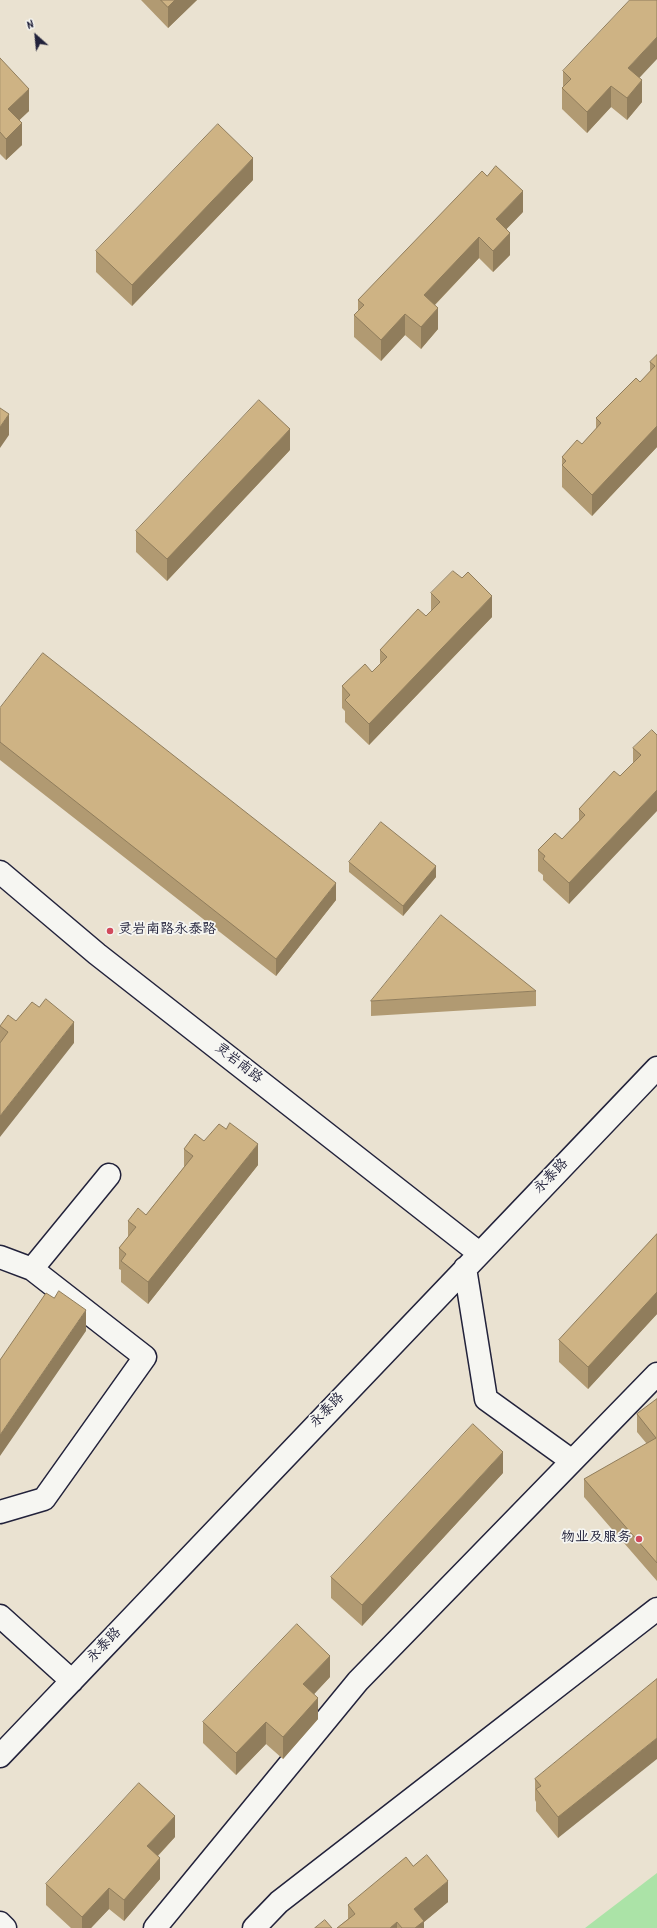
<!DOCTYPE html>
<meta charset="utf-8">
<style>
body{margin:0}
#map{position:relative;width:657px;height:1928px;overflow:hidden;background:#eae2d1;font-family:Kalam,sans-serif}
canvas{display:block}
.north{position:absolute;left:16px;top:16px;width:40px;height:40px;-webkit-text-stroke:3px #f6f6f2;paint-order:stroke;rotate:333deg;font-size:11px;font-weight:700;line-height:16px;text-align:center;color:#22223b}
.north::after{content:'';display:block;margin:auto;width:14px;height:18px;background:#22223b;clip-path:polygon(50% 0,100% 100%,50% 72%,0 100%)}
</style>
<div id="map">
<canvas width="657" height="1928"></canvas>
<div class="north">N</div>
</div>
<script>
const g = document.querySelector('canvas').getContext('2d');
g.lineJoin = 'round';
function fill(path, color) {
  g.fillStyle = color;
  g.fill(path, 'evenodd');
}
function strokePath(path, color, width, dash) {
  g.strokeStyle = color;
  g.lineWidth = width;
  g.lineCap = dash ? 'butt' : 'round';
  g.setLineDash(dash || []);
  g.stroke(path);
}
function label(font, color, halo, rows, align = 'center') {
  g.font = font + ' Kalam,"LXGW WenKai TC",sans-serif';
  g.lineWidth = 3.5;
  g.setLineDash([]);
  g.textBaseline = 'middle';
  g.strokeStyle = halo;
  g.fillStyle = color;
  for (const [text, x, y, turn = 0] of rows) {
    g.save();
    g.translate(x, y);
    g.rotate((+turn || 0) * Math.PI / 180);
    g.textAlign = isNaN(turn) ? turn : align;
    if (halo) g.strokeText(text, 0, 0);
    g.fillText(text, 0, 0);
    g.restore();
  }
}
fill(new Path2D(`
 M657 1873V1928H585Z`), '#abe3a7');
const minor = new Path2D(`
 M0 872 97 954 479 1253
 M0 1257 32 1269 145 1357 44 1499 0 1512
 M465 1268 486 1399 572 1461
 M32 1269 109 1175
 M0 1616 72 1681
 M0 1756 657 1068
 M0 1923 5 1928
 M155 1928 358 1681 657 1374
 M254 1928 279 1902 657 1609`);
strokePath(minor, '#22223b', 25);
strokePath(minor, '#f6f6f2', 22);
fill(new Path2D(`
 M141 0H197L168 28Z
 M0 58 29 111 19 120 22 145 6 160 0 154Z
 M563 71 639 78 642 102 627 120 611 107 587 133 562 109V88L563 87Z
 M253 180 132 306 96 272V251Z
 M523 212 506 229 510 255 493 272 479 258 435 305 438 329 421 349 405 335 381 361 354 337V315L358 311V300Z
 M657 355V447L592 516 562 487V457L582 444 596 429V418L640 382 650 372V362Z
 M290 450 167 581 136 552V531Z
 M431 593 492 617 369 745 345 722V711L342 708V686L372 672 380 664V650L426 616 431 611Z
 M0 708 336 900 276 976 0 760Z
 M657 735 569 904 543 880V875L538 871V850L562 839 579 821V809L620 776 633 763V748Z
 M349 862 436 877 403 916 349 872Z
 M536 991V1006L371 1016V1001Z
 M16 1021 74 1043 0 1042V1026Z
 M204 1141 258 1165 148 1304 121 1282V1270L119 1269V1248L128 1237V1221L146 1215 184 1167V1149Z
 M657 1234V1314L588 1389 559 1362V1340Z
 M657 1399V1581L584 1497V1479L647 1444 637 1432V1414Z
 M503 1473 362 1626 331 1598V1577Z
 M330 1677 314 1694 318 1719 283 1759 266 1744 236 1775 203 1743V1722Z
 M657 1679 558 1838 536 1811V1802L535 1800V1779Z
 M175 1837 158 1856 160 1879 124 1921 109 1909 91 1928H71L46 1905V1884Z
 M413 1866 448 1902 424 1922V1928H337L348 1919V1905Z`), '#b19a72');
fill(new Path2D(`
 M175 0H197L168 28V7Z
 M657 37V59L628 90V68Z
 M642 80V102L627 120V98Z
 M611 86V107L587 133V112Z
 M29 89V111L8 131V109Z
 M22 123V145L6 160V139Z
 M253 158V180L132 306V285Z
 M523 191V212L496 240V219Z
 M510 233V255L493 272V251Z
 M479 237V258L424 316V295Z
 M438 308V329L421 349V327Z
 M405 314V335L381 361V340Z
 M9 414V435L0 448V427Z
 M657 426V447L592 516V495Z
 M290 429V450L167 581V559Z
 M492 596V617L369 745V724Z
 M657 790V811L569 904V883Z
 M436 866V877L403 916V906Z
 M336 883V900L276 976V959Z
 M74 1022V1043L0 1137V1116Z
 M258 1144V1165L148 1304V1282Z
 M657 1292V1314L588 1389V1367Z
 M86 1310V1331L0 1456V1435Z
 M503 1452V1473L362 1626V1605Z
 M330 1656V1677L303 1706V1684Z
 M318 1698V1719L283 1759V1737Z
 M266 1722V1744L236 1775V1753Z
 M657 1738V1759L558 1838V1817Z
 M175 1816V1837L147 1867V1846Z
 M160 1858V1879L124 1921V1900Z
 M448 1881V1902L424 1922V1928H414V1909Z
 M109 1888V1909L91 1928H82V1917Z
 M397 1922V1928H390Z`), '#907d5c');
const building = new Path2D(`
 M161 0H175L168 7Z
 M630 0H657V37L628 68 642 80 627 98 611 86 587 112 562 88 571 79 563 71Z
 M0 58 29 89 8 109 22 123 6 139 0 132Z
 M218 124 253 158 132 285 96 251Z
 M496 166 523 191 496 219 510 233 493 251 479 237 424 295 438 308 421 327 405 314 381 340 354 315 364 305 358 300 482 171 487 176Z
 M657 355V426L592 495 562 465 566 461 562 457 577 440 582 444 601 423 596 418 636 378 640 382 655 366 650 362Z
 M259 400 290 429 167 559 136 531Z
 M0 408 9 414 0 427Z
 M453 571 462 578 468 572 492 596 369 724 345 700 350 695 342 686 365 664 372 672 387 657 380 650 418 609 426 616 440 602 431 593Z
 M43 653 336 883 276 959 0 742V708Z
 M652 730 657 735V790L569 883 543 859 545 856 538 850 555 833 562 839 585 815 579 809 614 771 620 776 641 755 633 748Z
 M381 822 436 866 403 906 349 862Z
 M441 915 536 991 371 1001Z
 M46 999 74 1022 0 1116V1043L8 1032 0 1026 8 1015 16 1021 32 1002 39 1007Z
 M230 1123 258 1144 148 1282 121 1261 126 1254 119 1248 136 1227 128 1221 138 1208 146 1215 193 1156 184 1149 195 1134 204 1141 219 1124 226 1129Z
 M657 1234V1292L588 1367 559 1340Z
 M59 1291 86 1310 0 1435V1360L46 1293 54 1298Z
 M657 1399V1563L584 1479 656 1438 637 1414Z
 M473 1424 503 1452 362 1605 331 1577Z
 M297 1624 330 1656 303 1684 318 1698 283 1737 266 1722 236 1753 203 1722Z
 M657 1679V1738L558 1817 536 1789 541 1786 535 1779Z
 M139 1783 175 1816 147 1846 160 1858 124 1900 109 1888 82 1917 46 1884Z
 M427 1855 448 1881 414 1909 424 1921 415 1928H402L397 1922 390 1928H337L355 1914 348 1905 406 1857 413 1866Z
 M325 1920 332 1928H315Z`);
fill(building, '#ceb384');
strokePath(building, '#907d5c', 1);
for (const [x, y, r, color] of [
 [110,931,4,"#d1495b"],
 [639,1539,4,"#d1495b"]
]) {
  const dot = new Path2D();
  dot.arc(x, y, r, 0, 2 * Math.PI);
  g.fillStyle = color;
  g.fill(dot);
  strokePath(dot, '#f6f6f2', 1.5);
}
label('14px', '#22223b', '#f6f6f2', [
 ["灵岩南路永泰路",118,931],
 ["物业及服务",631,1539,"right"]
], 'left');
label('14px', '#22223b', '#f6f6f2', [
 ["灵岩南路",238,1064,38],
 ["永泰路",552,1177,-46],
 ["永泰路",328,1411,-46],
 ["永泰路",105,1646,-46]
]);
</script>
